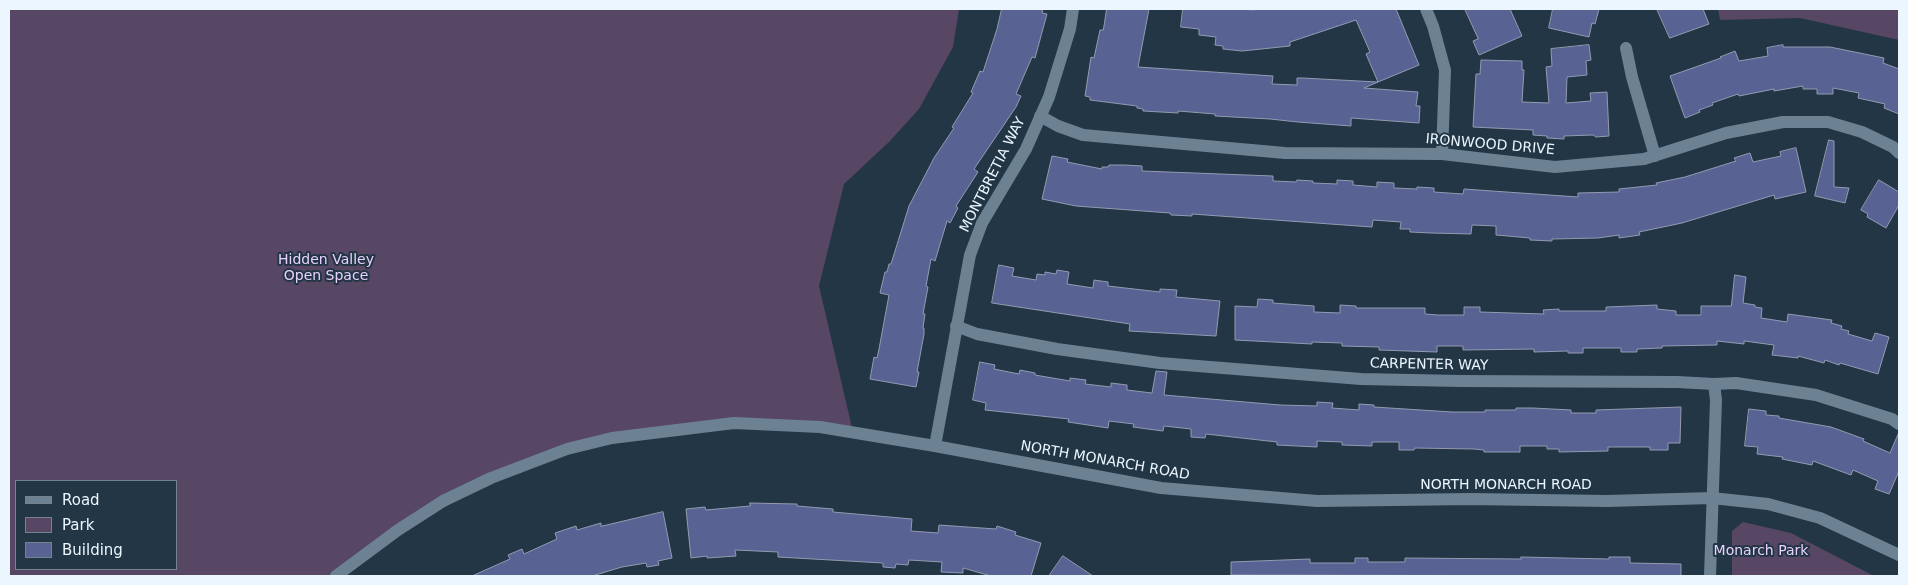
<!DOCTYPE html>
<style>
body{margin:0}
#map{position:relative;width:1908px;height:585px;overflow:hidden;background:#223645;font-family:"DejaVu Sans",sans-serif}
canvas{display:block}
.frame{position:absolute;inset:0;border:10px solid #ecf6fe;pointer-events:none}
.legend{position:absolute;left:15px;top:480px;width:162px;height:90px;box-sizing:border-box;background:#223645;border:1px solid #73838f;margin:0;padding:6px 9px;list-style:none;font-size:15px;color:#ecf6fe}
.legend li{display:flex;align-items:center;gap:10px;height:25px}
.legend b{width:25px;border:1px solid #73838f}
</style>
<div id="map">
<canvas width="1908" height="585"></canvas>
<div class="frame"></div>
<ul class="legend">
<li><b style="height:6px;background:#6c8293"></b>Road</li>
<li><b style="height:14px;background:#574765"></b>Park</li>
<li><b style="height:14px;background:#586393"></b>Building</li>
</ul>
</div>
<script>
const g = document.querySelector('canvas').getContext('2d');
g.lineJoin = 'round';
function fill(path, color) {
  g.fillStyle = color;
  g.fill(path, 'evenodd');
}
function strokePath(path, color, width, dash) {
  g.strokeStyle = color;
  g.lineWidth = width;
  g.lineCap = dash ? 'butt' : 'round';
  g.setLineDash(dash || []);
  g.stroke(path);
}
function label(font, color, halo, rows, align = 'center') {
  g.font = font + ' "DejaVu Sans",sans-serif';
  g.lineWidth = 4;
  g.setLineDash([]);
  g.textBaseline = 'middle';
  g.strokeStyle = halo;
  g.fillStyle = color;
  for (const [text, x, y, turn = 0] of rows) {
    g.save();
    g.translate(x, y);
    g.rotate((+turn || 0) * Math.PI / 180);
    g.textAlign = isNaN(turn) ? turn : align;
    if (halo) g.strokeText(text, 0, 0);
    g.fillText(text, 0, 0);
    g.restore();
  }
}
fill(new Path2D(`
 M9 9H959L953 47 919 109 889 142 844 184 819 286 853 432 780 425 612 438 491 478 336 576H9ZM16 481H176V569H16Z
 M1718 9H1899V40L1800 18 1720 20Z
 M1743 522 1791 533 1874 576H1732V531Z`), '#574765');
const building = new Path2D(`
 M1002 9H1043L1042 13 1047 14 1035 58 1032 57 1016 94 1021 96 1016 107 974 169 978 172 956 206 958 208 950 223 947 221 935 261 931 259 926 286 928 287 923 314H925L923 328H924V334L917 372H919L916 387 870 379 874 357 877 358 879 349 889 295 880 293 885 272H887L889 264H891L909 206 934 158 954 128 952 127 973 93 971 92 980 71 983 72 997 29Z
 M1107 9H1149L1138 67 1273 76 1272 84 1297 85V78H1302L1378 82 1364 88 1418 92 1416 106H1420L1419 123 1351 118V126L1298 122 1270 119 1215 116V114L1178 111V113L1143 111V109L1137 108V106L1090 100V97L1085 96 1091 57 1094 58 1100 30H1103Z
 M1183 9H1249V10L1265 9H1396L1419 65 1378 82 1366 54 1370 52 1356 20 1290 42V46L1242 51 1223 49V46L1215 45 1216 37 1199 35V29L1181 27Z
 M1465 9H1510L1522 36 1479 55 1473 41 1478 39Z
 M1553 9H1599L1595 24 1592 23 1589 37 1549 28Z
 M1657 9H1703L1709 24 1670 38Z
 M1589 45 1591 60 1586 61 1587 75 1567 77 1566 103 1591 101 1590 93 1607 92 1609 136 1596 137 1593 135 1564 136V139L1547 138V136L1533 135V130L1473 127 1476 74H1480L1481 60 1522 61V70H1524L1522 102 1549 103 1546 67 1552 66 1551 49Z
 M1783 45V47H1830L1884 58 1883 63 1899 69V114L1884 108 1885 104 1858 98 1859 93 1833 88V94H1817V89H1803V86L1774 91V89L1739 96 1738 94 1712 103 1713 105 1699 110 1700 112 1685 118 1670 76 1721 58 1720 57 1735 51 1739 61 1768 56 1767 48Z
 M1829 140 1834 141V187L1849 188 1845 203 1815 196Z
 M1796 148 1806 192 1775 199 1774 195 1682 223 1639 232 1640 235 1619 238V235L1598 238 1552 239V241L1530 240V238L1496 235V226L1472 225 1471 234 1431 233 1410 232V229H1400L1401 222 1373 220 1372 227 1192 214V216L1171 215 1170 213 1076 206 1042 199 1052 156 1068 159 1067 162 1102 169V167H1108L1109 165H1125L1142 166V171L1273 176V181L1296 182 1297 180 1313 181V183L1337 184V180L1353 181V185L1377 187V182L1394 183V188L1417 189V187L1434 188V192L1463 194 1464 189 1578 197V193L1619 192V189L1657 185 1656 183 1685 177 1736 161 1734 158 1750 153 1753 162 1781 156 1780 152Z
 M1879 180 1899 192V205L1886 228 1867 217 1868 214 1861 210Z
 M999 265 1014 268 1012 276 1036 280 1037 274 1045 275V272L1056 274 1057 270 1069 272 1067 284 1093 288 1094 280 1108 282V286L1160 292V289L1177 290 1176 297 1220 301 1216 336 1129 331 1130 324 992 303Z
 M1735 275 1746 277 1743 303 1755 305V307L1762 308 1761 318 1787 322 1788 314 1832 320 1831 323 1842 326 1841 329 1849 331 1848 334 1872 341 1875 333 1889 337 1878 374 1840 363 1839 365 1825 360 1824 363 1798 356V358L1772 355 1774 345 1744 341V344L1717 341V345L1662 346V348L1637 349V352H1621V348H1583V353H1568V351L1534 352V349L1463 350V346H1437V352L1379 350V347L1342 346V343L1312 342V344L1235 340V306L1257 307 1258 299 1273 300V303L1314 306V312L1340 313V305L1356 306V308H1425V314L1438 315H1464V307H1480V312L1544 314 1543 310 1559 309V311H1606V307L1657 305V309L1676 311V315H1701V306H1731Z
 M980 362 995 365 994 369 1019 374 1020 370 1035 373V375L1070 381V378L1086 380 1085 384 1111 387V383L1127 385V390L1152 393 1156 371 1167 372 1164 395 1280 405 1317 406V402L1333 403 1332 408 1359 410V404L1374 405V407L1452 412H1485V410H1516V408H1533L1571 410V413H1596V410L1681 407 1680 443H1668V450H1650V447H1608V451L1559 452V449H1547V446H1520V452H1484V450L1474 449 1415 448 1414 450H1399V442H1372V446L1342 445V442L1317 441V447L1277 445V442L1206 434 1205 438 1191 437V429L1164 426 1163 431 1133 427 1134 424 1109 421 1108 428 1068 422 1069 419 985 410 986 403 973 400Z
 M1749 409 1766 411V415L1779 416V418L1831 427 1864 439 1863 441 1890 453 1899 432V471L1889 494 1875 489 1878 481 1853 470 1851 475 1813 461 1812 465 1782 459 1783 457 1757 454 1758 447 1745 446Z
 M750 503 797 504V506L833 509V512L912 519 911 531 938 533 939 525 996 529 997 526 1016 532 1015 535 1041 543 1031 576H991L963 568V573L941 572 942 562 909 560 908 565 896 564 895 568 883 567V563L778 557V552L735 550 736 556 707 558V556L691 558 686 509 705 507 706 510 750 506Z
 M663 512 672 558 658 561 659 565 647 567 646 563 622 567 592 576H472L510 559 508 555 522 549 524 554 557 539 555 533 576 526 577 530 601 523V526Z
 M1063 556 1093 576H1049Z
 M1521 557 1609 559V557H1630V563L1681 564V576L1231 575V562L1310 559V563H1355V558H1368V562H1405V558L1521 559Z`);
fill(building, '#586393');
strokePath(building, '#949ab2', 1);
strokePath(new Path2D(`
 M1426 9 1433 26 1445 70 1442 154
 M1626 48 1632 77 1655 156
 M1040 116 1058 126 1083 135 1285 153 1442 154 1555 167 1644 159 1726 133 1783 122H1828L1862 132 1893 147 1899 153
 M956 326 977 334 1057 349 1160 363 1361 379 1460 381 1677 382 1714 384 1736 383 1816 395 1892 419 1899 424
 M935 446 970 255 982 223 1026 149 1049 97 1070 29 1073 9
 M1710 576 1716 400 1714 384`), '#6c8293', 12);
strokePath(new Path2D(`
 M336 576 398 530 443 501 491 478 567 449 612 438 734 423 820 427 935 446 1161 488 1317 501 1471 499 1607 501 1712 498 1768 504 1820 518 1899 555`), '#6c8293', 12);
label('14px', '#ecf6fe', '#223645', [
 ["IRONWOOD DRIVE",1490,145,5],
 ["MONTBRETIA WAY",993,175,-63],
 ["CARPENTER WAY",1429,365,1],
 ["NORTH MONARCH ROAD",1105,461,10],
 ["NORTH MONARCH ROAD",1506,485]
]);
label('14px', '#e8d1fd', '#223645', [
 ["Hidden Valley",326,260],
 ["Open Space",326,276],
 ["Monarch Park",1761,551]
]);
</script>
